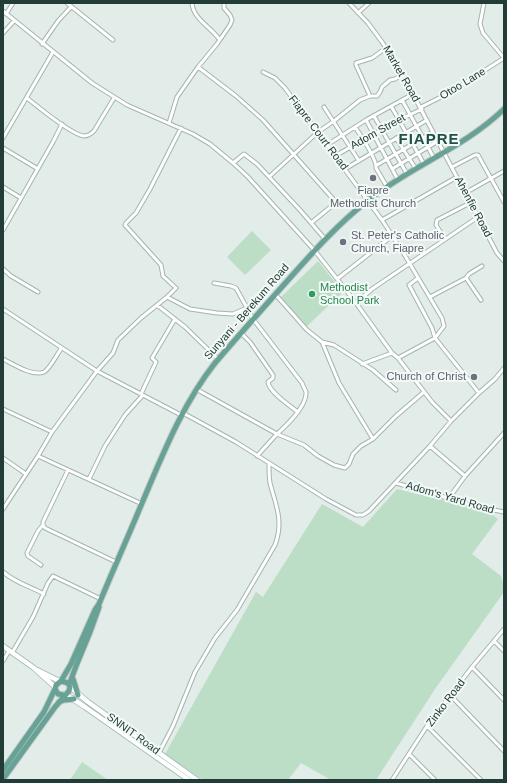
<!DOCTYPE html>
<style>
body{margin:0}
#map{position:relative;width:507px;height:783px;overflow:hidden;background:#e2ece8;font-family:Helvetica,sans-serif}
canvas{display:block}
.frame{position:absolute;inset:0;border:4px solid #223d37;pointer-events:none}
</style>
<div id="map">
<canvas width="507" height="783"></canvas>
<div class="frame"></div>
</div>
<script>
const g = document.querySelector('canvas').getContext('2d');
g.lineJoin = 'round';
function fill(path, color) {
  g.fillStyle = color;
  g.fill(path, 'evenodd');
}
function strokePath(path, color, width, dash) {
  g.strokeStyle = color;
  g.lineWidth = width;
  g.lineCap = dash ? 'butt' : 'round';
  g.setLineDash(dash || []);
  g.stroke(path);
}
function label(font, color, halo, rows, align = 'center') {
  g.font = font + ' Helvetica,sans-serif';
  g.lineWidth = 4;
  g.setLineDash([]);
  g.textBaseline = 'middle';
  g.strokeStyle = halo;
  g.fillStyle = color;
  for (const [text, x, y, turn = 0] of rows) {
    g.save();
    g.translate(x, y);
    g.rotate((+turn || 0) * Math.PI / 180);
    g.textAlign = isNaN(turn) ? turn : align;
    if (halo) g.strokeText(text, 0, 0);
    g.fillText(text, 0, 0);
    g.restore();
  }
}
fill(new Path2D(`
 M252 231 271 250 245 275 227 257Z
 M318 261 343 292 306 327 281 297Z
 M397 489 488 511 498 519 472 554 501 576 504 585V592L435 689 376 780H331L301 763 288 780H203L165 754 256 592 263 597 322 504 363 527Z
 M82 762 108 780H70Z`), '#bcddc6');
const street = new Path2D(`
 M67 3 113 40
 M192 3C193 19 211 27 219 39
 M349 3 368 23 382 42 398 66 497 253 504 261
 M484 3 480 24 483 33 504 58
 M3 11 92 83 127 105 193 134 210 144 233 163 248 177 315 251 356 303 372 289 478 217
 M358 13 369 3
 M6 14 13 3
 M3 33 14 21
 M42 44 58 21 71 7
 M198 67 236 96 263 120 334 200V203L333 205 311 223
 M263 72 275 78 285 88 382 220 404 254 442 318 444 326 435 338 398 358
 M370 96 356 65V63L372 58 386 48
 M27 98C37 106 72 135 84 136 88 136 91 134 94 131L114 98
 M402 100 434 158
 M391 106 424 164
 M324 107 359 161
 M421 107 451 92 504 58
 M374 116 407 174
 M366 120 398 180
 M169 123 177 97 198 67 217 44 230 25 232 20 230 15 224 8V3
 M355 127C361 136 377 159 376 168L387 187
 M3 138 53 52
 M396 138 416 169
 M327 145 366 120 413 94
 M3 148 38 169
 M335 156 361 141 366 137 377 133 384 127 422 109
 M233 163 244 154 257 164 300 210 325 239
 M377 165 433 132
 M452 167 475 155H478L504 202
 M345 169 427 120
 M392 169 438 141
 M269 177 318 132 334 121 360 100 370 96H377L380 92 382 87 390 80 395 79 403 74
 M3 187 21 198
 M465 193 504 171
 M382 220 457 177
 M3 230 53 142 62 124
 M445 239 436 225 437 220 470 203
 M3 269 11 276 38 292
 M418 278 409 285 432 328 435 338 479 393 495 379 504 368
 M466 278 469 274 482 266
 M337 279 392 236
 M275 294 307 330 322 342 334 345 373 370 396 390
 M167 297 190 309 217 313 233 314 247 308
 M430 297 466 278 481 300
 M356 303 392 353 398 358 432 402 451 421
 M157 305 185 327 218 359
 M3 309 97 371 113 353 118 340 141 318 167 297 176 288 163 276 161 265 125 225 126 223 136 213 150 189 181 128
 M241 333 250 342 273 375V378L268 382C269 392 290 406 298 412
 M322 342 339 383 373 439
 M3 359C13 364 33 377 44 372 50 369 57 354 61 349
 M362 364 392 353
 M196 389 277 434C287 425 307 406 306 392 305 389 303 386 302 383L253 319 236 288 231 286 214 283
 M141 394 156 362 152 358 175 319
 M3 409 52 432
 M183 413 236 442 326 499 356 515H363L369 511 430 446 465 476 504 433
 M430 446 451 421 479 393
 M38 456 142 504
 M257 456 277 434 304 445 318 456 334 465 345 468 349 464 353 454 361 446 373 439 396 416 424 392
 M3 458 26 474
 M68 470 43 522V525L45 528 116 562
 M89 479 105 446 125 415 143 395
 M396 483 478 507 504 512
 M449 498 465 476
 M3 509 38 456 52 432 97 371 181 415
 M41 565 28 556 27 553 38 531 43 525
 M3 572C16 583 29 586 44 594
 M494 641 504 651
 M12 653 33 617 48 583 53 576 101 599
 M3 661 9 651
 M472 667 504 700
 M451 696 504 751
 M427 726 481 780
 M159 753 173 726 195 672 215 638 237 610 275 545C284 521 276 506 270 483 269 477 269 470 269 464
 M409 754 435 780
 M392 780 427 726 472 667 504 629`);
const secondary = new Path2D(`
 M3 646 34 668 55 687
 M37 670 59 681
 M70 687 88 702 197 780
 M65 694 85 707 189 780`);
const primary = new Path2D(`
 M73 679 78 695
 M61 681 71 664 95 610 99 604C113 570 128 537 142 503 163 454 182 405 215 363 239 335 264 307 289 279 313 252 337 225 366 202 409 167 464 148 504 109
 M69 685 76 666 90 632 99 607
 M59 702 64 700 74 699
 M3 770 44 712 55 689
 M3 779 55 707 69 691 70 687 68 683 61 681 56 685 55 689 58 694 64 695`);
strokePath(street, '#a5b4af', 5);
strokePath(secondary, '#a1b8b1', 6);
strokePath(primary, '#c1c9c7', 7);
strokePath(street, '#fff', 3);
strokePath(secondary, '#fff', 4.5);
strokePath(primary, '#68a195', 5);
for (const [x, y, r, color] of [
 [373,178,4,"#6b7280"],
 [343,242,4,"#6b7280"],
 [312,294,4,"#2e9e5b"],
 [474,377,4,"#6b7280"]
]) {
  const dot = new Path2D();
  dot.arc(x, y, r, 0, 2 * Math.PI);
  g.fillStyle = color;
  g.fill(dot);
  strokePath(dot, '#f3f9f6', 1.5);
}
label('11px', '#223d37', '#f3f9f6', [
 ["Market Road",401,74,60],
 ["Otoo Lane",463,84,-31],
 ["Adom Street",378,132,-29],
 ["Fiapre Court Road",318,133,53],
 ["Ahenfie Road",473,207,62],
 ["Sunyani - Berekum Road",247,312,-49],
 ["Adom's Yard Road",450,498,16],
 ["Zinko Road",446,703,-53],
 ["SNNIT Road",133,734,36]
]);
label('11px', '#5b616d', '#f3f9f6', [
 ["Fiapre",373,191],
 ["Methodist Church",373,204],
 ["St. Peter's Catholic",351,236,"left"],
 ["Church, Fiapre",351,249,"left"],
 ["Church of Christ",466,377,"right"]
]);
label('11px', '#27864d', '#f3f9f6', [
 ["Methodist",320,288],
 ["School Park",320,301]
], 'left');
g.letterSpacing = '1px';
label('bold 15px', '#1f4f46', '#f3f9f6', [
 ["FIAPRE",429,140]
]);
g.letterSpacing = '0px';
</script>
